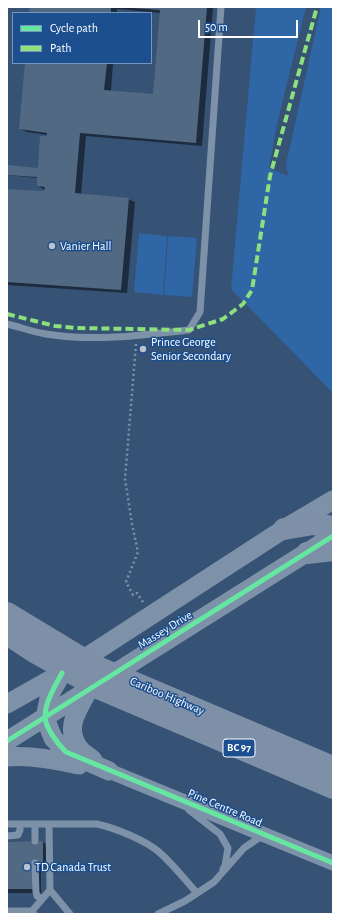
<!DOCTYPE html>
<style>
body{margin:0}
#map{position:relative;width:340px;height:921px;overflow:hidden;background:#365274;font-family:"Alegreya Sans",sans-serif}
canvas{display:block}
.frame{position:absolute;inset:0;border:8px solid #fff;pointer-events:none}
.legend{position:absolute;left:12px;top:12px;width:140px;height:52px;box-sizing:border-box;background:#1b4f8f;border:1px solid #7695bc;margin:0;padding:5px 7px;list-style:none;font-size:12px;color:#fff}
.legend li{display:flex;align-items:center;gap:8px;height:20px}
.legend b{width:20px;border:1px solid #7695bc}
.scale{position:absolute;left:198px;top:20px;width:100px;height:18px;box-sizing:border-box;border:2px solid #fff;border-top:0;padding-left:5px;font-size:12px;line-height:14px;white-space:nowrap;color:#fff;-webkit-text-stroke:3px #1b4f8f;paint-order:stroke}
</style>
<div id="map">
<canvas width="340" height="921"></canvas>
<div class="frame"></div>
<ul class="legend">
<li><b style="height:5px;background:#66e7a1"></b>Cycle path</li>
<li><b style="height:5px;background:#8de07e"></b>Path</li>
</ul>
<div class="scale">50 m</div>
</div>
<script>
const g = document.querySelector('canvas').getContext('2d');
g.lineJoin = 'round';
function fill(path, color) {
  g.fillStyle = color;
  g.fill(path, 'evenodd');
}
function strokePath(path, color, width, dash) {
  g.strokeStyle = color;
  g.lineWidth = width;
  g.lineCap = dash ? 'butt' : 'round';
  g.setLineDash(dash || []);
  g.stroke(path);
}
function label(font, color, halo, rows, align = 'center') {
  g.font = font + ' "Alegreya Sans",sans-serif';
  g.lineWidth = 3;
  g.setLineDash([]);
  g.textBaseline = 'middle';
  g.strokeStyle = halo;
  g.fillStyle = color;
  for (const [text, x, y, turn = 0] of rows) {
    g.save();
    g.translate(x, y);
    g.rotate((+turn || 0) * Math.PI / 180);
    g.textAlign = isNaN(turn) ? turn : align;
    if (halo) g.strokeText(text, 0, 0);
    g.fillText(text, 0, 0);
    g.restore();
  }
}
fill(new Path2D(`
 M256 7H306L277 124 269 168 288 176 286 164 321 7H333V393L231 289Z
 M139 233 167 236 163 295 134 292Z
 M168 236 197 238 192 297 164 295Z`), '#2f66a5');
fill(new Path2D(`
 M31 7H213L202 146 86 136 81 195 128 199 135 202 127 293 7 285V190L45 192V190L38 186V178L7 175V166L39 169 48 135 27 132 21 129 26 63H113L111 91 154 95 161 13 117 9V13H30Z
 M43 842 50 847 51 866 41 867V893H7V843Z`), '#0007');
fill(new Path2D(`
 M30 7H111V13H29Z
 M133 7H207L196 143 80 133 75 193 129 198 121 290 7 282V189L44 191 45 187 37 186V177L7 175V165L38 168 40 136H47V133L19 129 25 63H107L104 90 153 94 160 10 133 8Z
 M43 841V862L33 863 34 889H7V842Z`), '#526984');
strokePath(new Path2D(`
 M136 344 125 479 132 524 138 552 126 582 133 595 137 593 143 602`), '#7d92a8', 2.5, [2, 3]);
strokePath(new Path2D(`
 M7 324C20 327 33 332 46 334 93 342 142 335 189 330L200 312 221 7
 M189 810 220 834 228 848 225 866 223 869
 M7 824H97C115 828 145 840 159 852 173 864 185 880 197 893
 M35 824V841
 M7 836 18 835 20 830V824
 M35 863 36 892 37 896 42 899
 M50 890 70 914
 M7 911H32L34 914
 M32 911 50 890 49 824
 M158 914 185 901 214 882 244 848 263 835`), '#7d92a8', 7);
strokePath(new Path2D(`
 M109 771 333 863`), '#7d92a8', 15);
strokePath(new Path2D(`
 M62 673 50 694 45 718 53 738 66 752 109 771
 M88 691C78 710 64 728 79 748 82 753 89 756 93 760
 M7 704 62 673 284 529 333 500
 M7 741 333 536
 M7 757C32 755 55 760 79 765`), '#7d92a8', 19);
strokePath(new Path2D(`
 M284 529 313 524 333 527
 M307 553 333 550
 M7 613 93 665 333 767
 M7 634 36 653 100 689 333 788`), '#7e90a7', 22);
strokePath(new Path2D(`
 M7 314 55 326 77 328 189 330 223 319 243 304 252 290 270 176 317 7`), '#8de07e', 4, [8, 4]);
strokePath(new Path2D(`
 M62 673C55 686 45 702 45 717 46 729 58 744 66 752L333 863
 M7 741 333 536`), '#66e7a1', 5);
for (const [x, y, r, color] of [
 [52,246,4,"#b9c2ce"],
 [143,349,4,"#b9c2ce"],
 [27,867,4,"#b9c2ce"]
]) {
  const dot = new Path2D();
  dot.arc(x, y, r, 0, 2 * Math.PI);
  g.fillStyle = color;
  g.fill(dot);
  strokePath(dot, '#1b4f8f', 1.5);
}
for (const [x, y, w] of [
 [239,748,32]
]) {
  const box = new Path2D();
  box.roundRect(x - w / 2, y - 9, w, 18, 3);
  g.fillStyle = '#1b4f8f';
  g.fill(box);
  strokePath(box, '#fff', 1);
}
label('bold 11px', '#fff', null, [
 ["BC 97",239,748]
]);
label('12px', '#fff', '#1b4f8f', [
 ["Vanier Hall",60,246],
 ["Prince George",151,342],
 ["Senior Secondary",151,356],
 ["TD Canada Trust",35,867]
], 'left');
label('12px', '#fff', '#1b4f8f', [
 ["Massey Drive",165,630,-32],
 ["Cariboo Highway",167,696,23],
 ["Pine Centre Road",225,808,23]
]);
</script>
